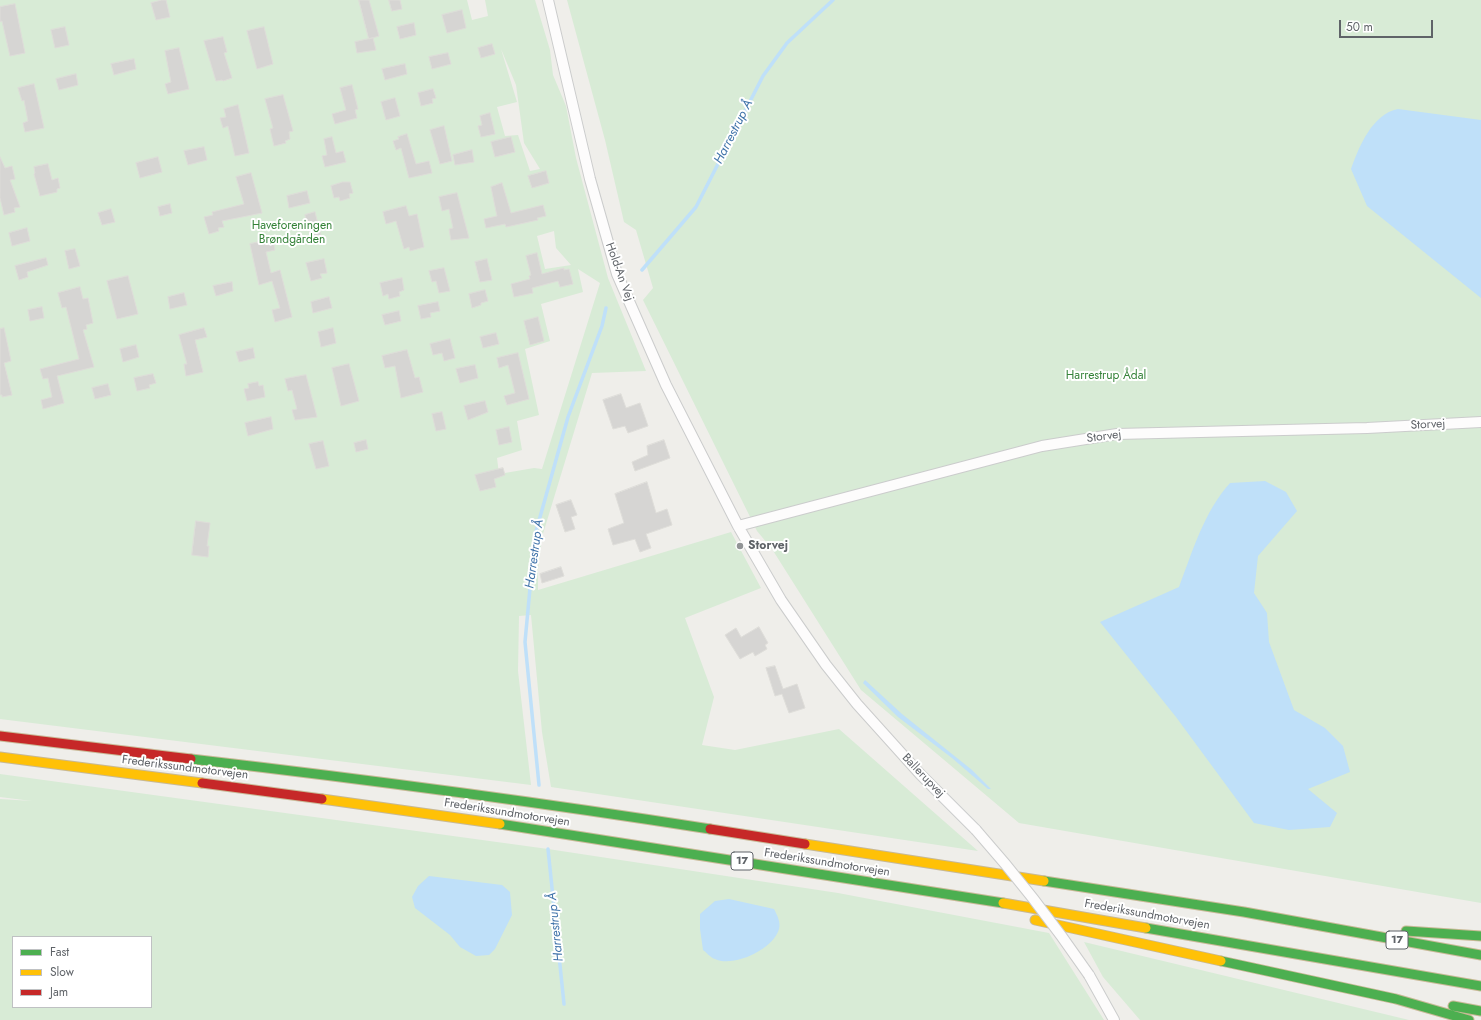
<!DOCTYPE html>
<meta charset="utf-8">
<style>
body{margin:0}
#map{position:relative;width:1481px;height:1020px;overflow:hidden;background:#efeeea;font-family:Jost,sans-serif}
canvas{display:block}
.legend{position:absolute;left:12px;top:936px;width:140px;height:72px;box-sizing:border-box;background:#fff;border:1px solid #bfc1c3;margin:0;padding:5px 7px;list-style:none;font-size:12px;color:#5f6368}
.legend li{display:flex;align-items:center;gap:8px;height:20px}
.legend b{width:20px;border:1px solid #bfc1c3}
.scale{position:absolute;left:1339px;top:20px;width:94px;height:18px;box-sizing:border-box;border:2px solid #5f6368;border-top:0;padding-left:5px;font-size:12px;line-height:14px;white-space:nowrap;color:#5f6368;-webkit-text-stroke:3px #fff;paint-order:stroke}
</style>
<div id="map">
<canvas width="1481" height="1020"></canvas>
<ul class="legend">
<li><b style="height:5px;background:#4caf50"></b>Fast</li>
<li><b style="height:5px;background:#ffc107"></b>Slow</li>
<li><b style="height:5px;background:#c62828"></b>Jam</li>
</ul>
<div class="scale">50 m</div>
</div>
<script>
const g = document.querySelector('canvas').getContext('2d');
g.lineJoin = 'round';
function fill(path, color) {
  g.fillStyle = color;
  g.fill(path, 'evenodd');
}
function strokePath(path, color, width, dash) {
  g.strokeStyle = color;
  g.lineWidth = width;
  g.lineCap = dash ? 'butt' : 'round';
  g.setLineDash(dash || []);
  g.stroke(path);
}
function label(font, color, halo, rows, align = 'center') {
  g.font = font + ' Jost,sans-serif';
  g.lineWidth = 4;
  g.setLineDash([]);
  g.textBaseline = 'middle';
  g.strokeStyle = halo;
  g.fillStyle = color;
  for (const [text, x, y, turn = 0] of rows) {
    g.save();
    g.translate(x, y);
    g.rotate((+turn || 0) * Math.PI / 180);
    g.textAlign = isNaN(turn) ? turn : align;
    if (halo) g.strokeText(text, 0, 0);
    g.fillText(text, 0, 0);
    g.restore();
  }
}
fill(new Path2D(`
 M0 0H467L472 20 488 16 485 0H535L550 50 553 75 566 106 576 158 608 278 646 371 592 373 542 537 538 570V590L731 532 761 588 685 618 714 697 702 745 735 750 839 729 978 851 551 787 542 732 531 615 519 616 518 671 531 785 0 719ZM501 49 516 85 524 143 540 169 530 171 518 135 505 136 497 107 517 102ZM554 231 556 248 571 265 545 269 537 236ZM578 269 600 283 542 469 534 468 499 474 497 458 522 450 517 421 539 415 525 349 550 341 541 304 583 292Z
 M567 0H1481V903L1019 823 861 690 772 549 757 531 643 300 653 288 636 230 624 222 605 140Z
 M0 774 548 849 838 893 1049 933 1104 1020H0V799L32 801 0 797ZM13 937H151V1007H13Z
 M1084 942 1405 1019 1409 1020H1140L1103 977Z`), '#d8ebd6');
fill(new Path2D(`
 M1398 109 1481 120V298L1367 206 1351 169C1359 147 1372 114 1398 109Z
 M1265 481 1286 492 1297 511 1258 556 1254 593 1267 613 1269 642 1294 710 1325 728 1343 746 1350 772 1308 789 1337 813 1330 827 1289 830 1254 823 1176 717 1100 622 1179 587C1193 550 1204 512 1230 483Z
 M865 680 902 714 972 770 991 789H988L952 758 898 717 863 683Z
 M429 876 502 885 510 892 512 915 495 949 489 955 476 956 460 947 450 935 415 908 412 897 418 886Z
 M729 899 774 909C777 915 781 922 779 929 774 949 733 968 715 959 711 958 706 952 703 950L700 929V914L715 901Z`), '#bfe0f9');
strokePath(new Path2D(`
 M642 270 696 207 763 76 787 43 833 0
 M539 785 525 642 535 535 568 417 602 326 606 308
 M548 849 564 1004`), '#bfe0f9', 3.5);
const building = new Path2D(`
 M162 0H166L170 17 156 20 151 3Z
 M359 0H369L379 36 369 39Z
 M389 0H400L402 9 392 11Z
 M15 4 25 53 10 56 2 21 0 22V7Z
 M462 10 466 28 447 33 442 15Z
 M414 23 416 35 400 39 397 27Z
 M65 27 69 45 55 48 51 30Z
 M264 27 273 64 257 69 247 31Z
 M223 37 227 52 224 53 232 78 223 81 222 80 216 81 204 41Z
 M373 38 376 50 357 53 355 42Z
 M492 44 495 54 481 58 478 48Z
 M179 48 189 89 168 94 165 84 171 82 165 51Z
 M448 53 451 64 432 69 429 57Z
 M134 59 136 69 114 75 111 64Z
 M405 64 407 74 385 80 382 69Z
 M76 74 78 85 59 90 56 79Z
 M34 84 44 128 25 132 23 123 28 121 24 100 22 101 18 88Z
 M352 85 358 109 355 110 357 118 335 124 332 114 346 110 340 88Z
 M433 89 436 98 432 99 433 103 421 106 418 93Z
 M283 95 293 131 289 132 290 139 285 141 286 143 274 146 270 129 273 128 265 99Z
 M395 98 400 116 386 120 381 102Z
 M238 105 249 153 235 156 228 126 223 128 220 118 226 117 224 109Z
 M490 113 495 134 481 137 478 126 482 125 480 116Z
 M444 126 452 161 440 164 430 130Z
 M407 134 416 164 429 161 432 173 409 178 401 148 396 150 393 141 399 139 398 137Z
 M332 137 336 153 343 151 346 162 325 167 322 156 327 155 324 139Z
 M511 137 515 152 495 157 491 142Z
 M204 147 207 160 188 165 184 151Z
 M472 150 474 162 455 165 453 155Z
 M0 157 5 168 12 166 15 179 10 180 20 207 14 208 15 212 4 215 0 198Z
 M158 157 162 172 140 178 136 163Z
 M48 164 52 180 58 178 60 188 57 189V192L40 196 34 174 35 173 34 167Z
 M546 171 549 183 532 188 528 176Z
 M251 173 262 213 222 221 224 227 218 228 219 231 209 234 204 217 213 215 212 212 244 204 236 177Z
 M343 182H350L353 193 349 194 350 198 340 201 339 197 334 198 331 186Z
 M502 183 511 213 543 205 546 216 537 218 538 220 506 227 505 224 486 228 484 219 497 216 491 187Z
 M307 191 310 203 289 208 287 196Z
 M457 193 469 238 451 240 449 229 453 228 449 209 442 211 439 197Z
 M170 204 172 213 160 216 158 207Z
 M406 206 409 216 417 214 424 247 410 251 409 247 404 249 396 221 386 224 383 212Z
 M111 209 115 222 102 225 98 213Z
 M315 212 321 236 311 239 305 215Z
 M27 228 30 241 12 246 9 233Z
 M273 239 275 250 266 252 271 273 280 270 292 317 275 322 272 310 280 308 272 281 259 285 250 244Z
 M75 249 80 266 69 269 65 251Z
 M537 253 542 274 564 268V270L569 269 573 284 560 287 558 281 532 288 533 293 514 297 511 284 530 279 529 276 531 275 526 256Z
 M46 258 48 265 27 272 28 277 19 280 15 266Z
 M324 259 327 273 320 274 322 278 311 281 306 263Z
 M487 259 492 280 480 282 475 262Z
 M444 268 450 291 439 293 436 281 432 282 429 271Z
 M128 276 138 314 117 319 107 281Z
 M402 278 404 290 399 292 400 296 389 299 388 294 383 296 380 283Z
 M232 282 233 291 216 296 213 286Z
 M80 287 83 299 88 298 93 323 86 325 87 329 83 330 94 367 57 376 64 403 43 409 41 400 52 397 48 378 43 379 40 369 79 359 66 307 62 308 58 293Z
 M485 290 488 301 481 303V305L472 308 469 294Z
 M184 293 187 305 170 309 168 297Z
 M329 297 332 308 313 313 311 302Z
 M438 302 440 311 430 313 431 317 421 319 418 306Z
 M42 307 44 318 30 321 28 310Z
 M399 311 401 321 385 325 382 315Z
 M538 317 544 341 530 345 524 321Z
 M4 328 11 361 4 363 12 395 2 397V395H0V329Z
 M204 328 207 337 195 340 203 372 186 376 184 364H187L179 335Z
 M333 328 336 343 321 347 318 332Z
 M496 333 499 344 483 348 480 337Z
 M450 339 455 358 444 361 442 353 433 355 430 344Z
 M136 345 139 357 123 362 120 349Z
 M253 348 255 358 239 362 236 352Z
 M407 350 415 378 419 377 423 392 401 398 395 366 385 368 382 356Z
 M518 353 529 399 507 405 504 396 515 393 508 365 499 368 497 358Z
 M349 364 359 401 341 406 332 368Z
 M475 365 478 378 460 383 456 369Z
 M153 374 156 383 149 385 150 388 137 391 134 378Z
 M306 375 317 417 295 420 292 410 297 409 292 390 288 391 285 379Z
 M258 382 259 386 263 385 265 397 247 401 244 389 249 388 248 384Z
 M108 384 111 395 95 399 92 388Z
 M621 394 626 408 640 403 648 426 628 433 625 426 613 429 603 400Z
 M485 401 488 412 468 420 464 406Z
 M442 412 446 429 436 431 432 414Z
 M271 417 273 429 248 436 245 423Z
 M509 427 512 442 499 445 496 430Z
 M366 440 368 449 356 452 354 443Z
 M664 440 670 458 635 471 632 462 648 455 647 446Z
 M323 441 329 466 316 469 309 444Z
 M503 468 505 475 494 479 496 487 480 491 475 475Z
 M647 482 656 513 667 509 672 525 646 534 651 548 640 552 635 539 613 545 608 529 624 523 615 494Z
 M571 500 577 515 571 517 575 529 565 532 556 505Z
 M196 521 210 523 207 546H209L208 557 192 555Z
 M561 567 564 576 542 583 540 574Z
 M759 627 768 643 765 645 767 649 755 656 753 652 740 659 725 635 736 628 741 637Z
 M775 666 783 689 797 684 805 708 789 713 782 694 775 696 766 668Z`);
fill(building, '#d6d5d3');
strokePath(building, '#deddd9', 1);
const street = new Path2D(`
 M548 0 590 179 617 274 666 385 738 526 781 600 826 665 857 704 920 774 976 830
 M738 526 1042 446 1117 434 1367 428 1481 422
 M1089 975 1114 1020`);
const fast = new Path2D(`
 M191 759C364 779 538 802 710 829
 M500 824 1003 903
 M1044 881 1244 912 1481 955
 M1146 928 1481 986
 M1406 931 1481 936
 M1221 961 1396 999 1469 1020
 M1453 1006 1481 1011`);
const slow = new Path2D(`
 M0 757 202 783
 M322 799 500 824
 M805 844 1044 881
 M1003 903 1146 928
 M1035 920 1221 961`);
const jam = new Path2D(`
 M0 736 191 759
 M202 783 322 799
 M710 829 805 844`);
strokePath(street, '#cbcccc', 12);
strokePath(fast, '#c8b996', 11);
strokePath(slow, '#c8b996', 11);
strokePath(jam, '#c8b996', 11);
strokePath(street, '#fdfcfc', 10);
strokePath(fast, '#4caf50', 9);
strokePath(slow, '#ffc107', 9);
strokePath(jam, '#c62828', 9);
const streetBridge = new Path2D(`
 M976 830C1017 876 1054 924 1089 975`);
strokePath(streetBridge, '#cbcccc', 12, []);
strokePath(streetBridge, '#fdfcfc', 10);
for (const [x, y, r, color] of [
 [740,546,4,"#919496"]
]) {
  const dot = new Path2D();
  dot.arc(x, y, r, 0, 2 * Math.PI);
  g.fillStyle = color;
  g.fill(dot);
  strokePath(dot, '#fff', 1.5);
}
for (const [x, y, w] of [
 [742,861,22],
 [1397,940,22]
]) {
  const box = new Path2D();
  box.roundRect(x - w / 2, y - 9, w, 18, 3);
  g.fillStyle = '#fff';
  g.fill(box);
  strokePath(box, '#5f6368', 1);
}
label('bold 11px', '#5f6368', null, [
 ["17",742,861],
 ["17",1397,940]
]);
label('12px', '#348238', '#fff', [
 ["Haveforeningen",292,226],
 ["Brøndgården",292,240],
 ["Harrestrup Ådal",1106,376]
]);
label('12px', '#5f6368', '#fff', [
 ["Hold-An Vej",619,272,70],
 ["Storvej",1428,425,-3],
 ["Storvej",1104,437,-7],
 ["Frederikssundmotorvejen",185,768,7],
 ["Ballerupvej",923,776,46],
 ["Frederikssundmotorvejen",507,813,9],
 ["Frederikssundmotorvejen",827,863,9],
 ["Frederikssundmotorvejen",1147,915,10]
]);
label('bold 12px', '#5f6368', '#fff', [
 ["Storvej",748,546]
], 'left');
label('italic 13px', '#4174aa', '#fff', [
 ["Harrestrup Å",734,132,-63],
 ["Harrestrup Å",535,554,-82],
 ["Harrestrup Å",556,927,-96]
]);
</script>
